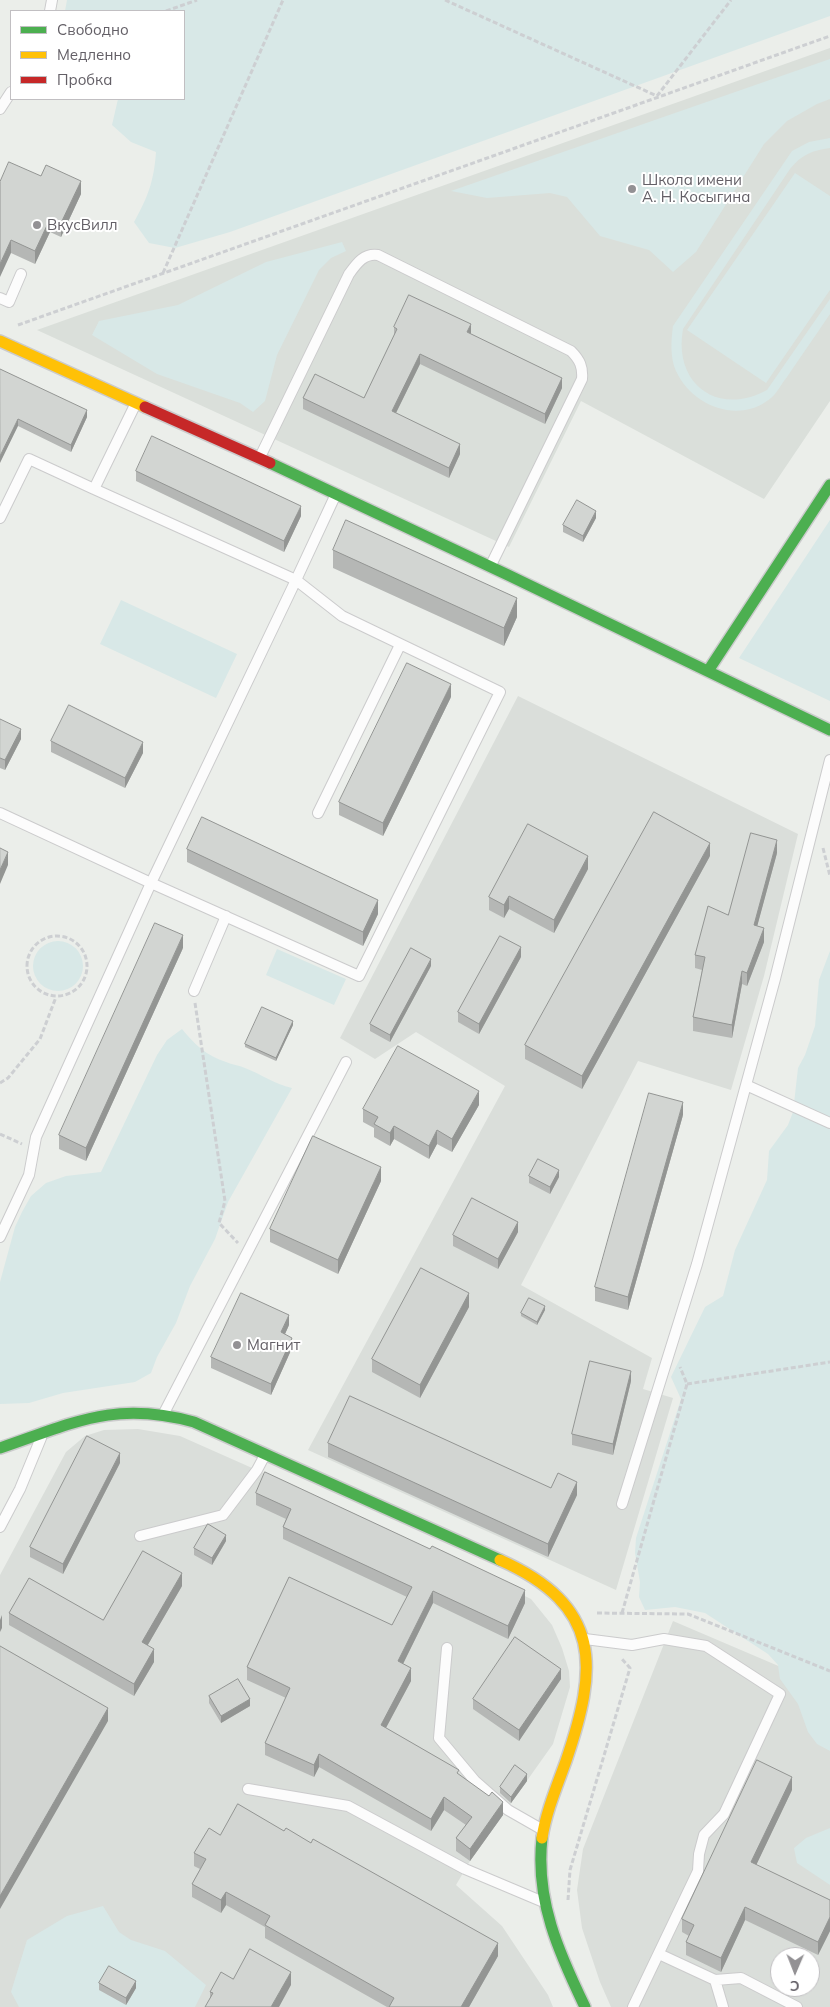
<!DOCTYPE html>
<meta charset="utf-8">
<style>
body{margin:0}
#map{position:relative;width:830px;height:2007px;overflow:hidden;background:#ebeeea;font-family:Mulish,sans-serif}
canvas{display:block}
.legend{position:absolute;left:10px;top:10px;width:175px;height:90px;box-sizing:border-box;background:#fff;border:1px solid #c1bfc2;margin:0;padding:6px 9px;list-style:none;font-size:15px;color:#635f66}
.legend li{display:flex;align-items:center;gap:10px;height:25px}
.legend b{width:25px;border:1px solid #c1bfc2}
.north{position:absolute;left:770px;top:1947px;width:50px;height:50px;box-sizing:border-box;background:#fff;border:1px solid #c1bfc2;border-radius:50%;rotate:181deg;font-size:14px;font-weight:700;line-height:20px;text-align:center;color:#635f66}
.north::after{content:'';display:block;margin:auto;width:18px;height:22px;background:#939194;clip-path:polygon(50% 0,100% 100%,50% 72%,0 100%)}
</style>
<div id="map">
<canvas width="830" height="2007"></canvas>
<ul class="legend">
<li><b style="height:6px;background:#4caf50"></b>Свободно</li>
<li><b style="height:6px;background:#ffc107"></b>Медленно</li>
<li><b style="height:6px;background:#c62828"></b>Пробка</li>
</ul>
<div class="north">С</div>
</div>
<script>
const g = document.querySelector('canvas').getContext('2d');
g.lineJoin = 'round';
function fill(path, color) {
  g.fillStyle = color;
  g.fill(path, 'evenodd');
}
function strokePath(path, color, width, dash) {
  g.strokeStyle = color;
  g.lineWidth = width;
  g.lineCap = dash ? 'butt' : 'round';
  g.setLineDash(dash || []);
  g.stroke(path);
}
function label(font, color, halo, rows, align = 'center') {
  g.font = font + ' Mulish,sans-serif';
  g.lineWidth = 4;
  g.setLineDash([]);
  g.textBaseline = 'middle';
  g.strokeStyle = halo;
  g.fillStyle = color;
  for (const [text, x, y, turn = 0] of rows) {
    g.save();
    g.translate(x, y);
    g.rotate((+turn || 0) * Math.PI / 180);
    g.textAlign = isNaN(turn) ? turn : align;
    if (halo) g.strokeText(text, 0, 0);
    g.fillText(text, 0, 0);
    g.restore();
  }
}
fill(new Path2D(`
 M518 696 798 834 764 976 731 1090 638 1061 521 1285 652 1358 643 1389 673 1398 616 1590 308 1450 505 1086 416 1032 375 1059 340 1038Z
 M138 1429 180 1436 349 1511 531 1599 552 1625 562 1648 569 1671 570 1687 553 1744 470 1861 456 1885 502 1926 548 1995 553 2007H0V1575L66 1452 85 1436 104 1430Z
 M673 1621 830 1688V2007H611L600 1982 582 1928 577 1890 583 1849ZM780 1957H810V1987H780Z`), '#dadeda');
fill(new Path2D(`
 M830 48V401L764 499 581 401 509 547 37 330Z`), '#dadfda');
fill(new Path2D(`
 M67 0H830V16L230 232 175 248 149 243 134 222C148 197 154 181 156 152L131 142 112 125 118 99H184V11H65Z
 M830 59V99L817 104 787 121 764 144 696 252 673 272 649 250 600 236 567 197 550 193 487 198 451 191Z
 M830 138V148C813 150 801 155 790 169L683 329C673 384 718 417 767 390L830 299V314C816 335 801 356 787 377 782 383 777 393 771 398 739 425 692 406 676 371 670 358 671 340 673 326L792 151 809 142Z
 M795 173 830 196V290L766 383 687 330Z
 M342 242 346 251 331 258 319 270 277 355 265 401 253 412 240 403 157 374 92 335 99 321 178 305 266 262Z
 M830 520V701L739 658Z
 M121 600 237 654 216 698 100 644Z
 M33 966a25 25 0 1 1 50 0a25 25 0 1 1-50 0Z
 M277 949 346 979 334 1005 266 975Z
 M830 951V1751L817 1744 808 1732 798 1704 780 1679 778 1665 768 1654 705 1613 675 1607 645 1610 639 1597 640 1582 635 1553 636 1538 681 1399 671 1377 705 1307 723 1296 735 1250 767 1180 769 1151 788 1125 793 1112 798 1068 805 1055 815 1026 819 980Z
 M182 1029C195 1045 207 1056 226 1062 232 1065 239 1065 245 1068 261 1074 274 1084 292 1088L228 1202 215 1239 190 1286 176 1323 157 1357 151 1373 135 1382 63 1393 29 1403 0 1404V1282L15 1227 22 1212 31 1196 46 1183 66 1176 101 1172 157 1055 167 1040Z
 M830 1828V1885L797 1863 794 1848 806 1838Z
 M103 1906 119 1932 131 1940 165 1951 206 1985 195 2007H19L11 1992 27 1940 67 1916Z`), '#d8e8e7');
const lane = new Path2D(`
 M50 11 52 0
 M0 109 11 92
 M0 298 9 302 21 274
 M260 457 349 274C357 263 364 253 378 255L571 351C580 360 583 367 582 379L491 565
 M0 518 29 459 94 489 136 403
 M0 813 151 883 359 976 500 692 342 616 296 580 94 489
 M318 813 400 645
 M194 991 226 916
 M746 1085 830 1123
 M0 1237 29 1175 36 1137 151 883 296 580 336 494
 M164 1413 346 1062
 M622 1504 697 1264 775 979 830 760
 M0 1527 20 1489 41 1438
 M140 1536 223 1515 257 1470 265 1455
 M585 1639 632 1645 664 1639 706 1646 780 1694 724 1814 704 1835 699 1854 698 1871 633 2007
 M447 1648 439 1738 475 1781 508 1810 543 1830
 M248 1789 348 1806 465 1869 541 1901
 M659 1954 715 1980 723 2007
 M715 1980 741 1978 797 2007`);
const fast = new Path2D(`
 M270 463 508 575 830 730
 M708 671 830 485
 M0 1448C74 1423 114 1400 194 1422L500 1560
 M542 1838C535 1900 559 1953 585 2007`);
const slow = new Path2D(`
 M0 341 145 407
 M500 1560C603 1606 598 1667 566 1761 557 1786 546 1812 542 1838`);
const jam = new Path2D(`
 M145 407 270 463`);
strokePath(lane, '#cbcbcc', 12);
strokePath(fast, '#cbcbcc', 14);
strokePath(slow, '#cbcbcc', 14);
strokePath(jam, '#cbcbcc', 14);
strokePath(new Path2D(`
 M445 0 657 96 731 0
 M166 11 197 0
 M163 273 283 0
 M18 325 830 36
 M823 848 830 876
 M27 966a30 30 0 1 1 60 0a30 30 0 1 1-60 0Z
 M195 1003 225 1201 219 1223 238 1243
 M0 1083 8 1078 40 1039 56 997
 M0 1134 22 1144
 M687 1384 830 1362
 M597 1613 688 1614 830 1671
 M622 1613 687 1384 680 1367
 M568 1900 570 1870 630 1668 621 1658`), '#cdcfd2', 3, [5, 2.5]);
strokePath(lane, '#fcfcfc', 10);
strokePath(fast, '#4caf50', 11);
strokePath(slow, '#ffc107', 11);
strokePath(jam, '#c62828', 11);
fill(new Path2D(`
 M0 182 81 194 61 237 50 232 35 264 11 253Z
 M394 327 471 334 562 388 545 424 420 364 396 413 460 454 449 478 303 409V398H364L394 336Z
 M0 369 87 417 71 452 18 426Z
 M136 471 301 516 284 552 136 481Z
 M596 518 583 542 563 532V525Z
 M333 550 517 617 504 646 333 568Z
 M451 697 383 836 339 815V802Z
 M0 719 21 739 5 770 0 768Z
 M51 741 143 753 125 788 51 752Z
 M187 849 378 914 363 946 187 862Z
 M777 853 757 926 764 942 747 986 742 984 732 1038 693 1031V1017L702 970 695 968V955Z
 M710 856 582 1089 525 1059V1045Z
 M588 869 554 933 509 909 504 918 489 910V897Z
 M183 948 86 1161 59 1149V1135Z
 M521 957 479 1034 458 1022V1012Z
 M431 966 390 1042 370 1031V1024Z
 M293 1025 276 1061 245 1047V1044Z
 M479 1105 452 1152 437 1144 429 1159 394 1139 390 1146 374 1137V1128L363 1122V1109Z
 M683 1115 628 1310 595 1301V1287Z
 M529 1176 559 1177 550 1194 529 1183Z
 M381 1181 338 1274 270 1242V1229Z
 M518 1232 498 1269 453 1246V1235Z
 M469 1307 420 1398 372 1372V1359Z
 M545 1310 537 1325 521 1316V1313Z
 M289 1325 285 1334 292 1348 271 1395 211 1368V1357Z
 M631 1381 613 1455 572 1445V1434Z
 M328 1443 551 1488 577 1495 548 1557 328 1457Z
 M120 1463 63 1574 30 1557V1547Z
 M256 1493 525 1603 508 1639 433 1603 403 1664 411 1681 386 1728 459 1775 503 1815 470 1861 456 1851V1838L466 1825 444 1810 431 1831 319 1767 314 1777 265 1755V1743L286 1698 247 1680V1667L392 1625 407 1597 283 1539V1527L286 1519 256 1505Z
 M226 1541 212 1565 194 1555V1548Z
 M182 1586 147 1646 154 1662 134 1696 9 1625V1613L103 1620Z
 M561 1679 519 1741 473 1709V1699Z
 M209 1696 250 1706 221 1723 209 1703Z
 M527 1781 511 1803 500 1793V1787Z
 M792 1790 756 1865 830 1900V1931L818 1955 745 1920 721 1972 686 1955V1942L689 1936 682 1932V1919Z
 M220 1835 498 1956 469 2007H387L265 1938V1927L226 1905 221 1913 192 1897V1884L200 1869 194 1866V1853Z
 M233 1979 291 1985 210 1999V1992Z
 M99 1983 136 1988 126 2005 99 1990Z`), '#b5b7b5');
fill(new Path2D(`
 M81 181V194L61 237V223Z
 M50 219V232L35 264V251Z
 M11 240V253L0 277V264Z
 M471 324V334L467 332Z
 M420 354V364L392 421V411Z
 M562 378V388L545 424V414Z
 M87 410V417L71 452V445Z
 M18 419V426L0 463V456Z
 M460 444V454L449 478V468Z
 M301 506V516L284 552V541Z
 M596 511V518L583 542V536Z
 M517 598V617L504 646V628Z
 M451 684V697L383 836V823Z
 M21 729V739L5 770V760Z
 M143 742V753L125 788V778Z
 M777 840V853L754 938V925Z
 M710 843V856L582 1089V1076Z
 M8 852V865L0 884V870Z
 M588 856V869L554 933V920Z
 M509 896V909L504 918V905Z
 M378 900V914L363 946V932Z
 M764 928V942L747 986V973Z
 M183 935V948L86 1161V1148Z
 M521 947V957L479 1034V1024Z
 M431 959V966L390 1042V1035Z
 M742 971V984L732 1038V1025Z
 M293 1021V1025L276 1061V1058Z
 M479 1091V1105L452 1152V1139Z
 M683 1102V1115L628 1310V1297Z
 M394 1126V1139L390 1146V1133Z
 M437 1130V1144L429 1159V1146Z
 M381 1167V1181L338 1274V1260Z
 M559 1170V1177L550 1194V1187Z
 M518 1222V1232L498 1269V1259Z
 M469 1293V1307L420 1398V1385Z
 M545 1306V1310L537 1325V1322Z
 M289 1315V1325L281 1343V1332Z
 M292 1338V1348L271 1395V1384Z
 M631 1371V1381L613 1455V1444Z
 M120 1453V1463L63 1574V1564Z
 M577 1482V1495L548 1557V1544Z
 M226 1535V1541L212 1565V1558Z
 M182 1573V1586L142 1655V1642Z
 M525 1590V1603L508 1639V1626Z
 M433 1591V1603L398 1674V1661Z
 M2 1615V1628L0 1632V1620Z
 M154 1649V1662L134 1696V1684Z
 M411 1668V1681L381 1737V1725Z
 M561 1669V1679L519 1741V1730Z
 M250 1699V1706L221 1723V1716Z
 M108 1708V1721L0 1909V1896Z
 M319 1754V1767L314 1777V1765Z
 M527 1774V1781L511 1803V1797Z
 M792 1777V1790L751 1876V1862Z
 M444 1797V1810L431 1831V1819Z
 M503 1802V1815L470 1861V1849Z
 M226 1892V1905L221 1913V1900Z
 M745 1907V1920L721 1972V1958Z
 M830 1917V1931L818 1955V1942Z
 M498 1943V1956L469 2007H461Z
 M291 1972V1985L279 2007H271Z
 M136 1981V1988L126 2005V1998Z`), '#939593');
const building = new Path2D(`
 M9 162 41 176 46 165 81 181 61 223 50 219 35 251 11 240 0 264V182Z
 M409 295 471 324 467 332 562 378 545 414 420 354 392 411 460 444 449 468 303 398 315 374 364 398 397 329 394 327Z
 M0 369 87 410 71 445 18 419 0 456Z
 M152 436 301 506 284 541 136 471Z
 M577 500 596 511 583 536 563 525Z
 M346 520 517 598 504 628 333 550Z
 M407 663 451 684 383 823 339 802Z
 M69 705 143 742 125 778 51 741Z
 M0 719 21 729 5 760 0 758Z
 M654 812 710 843 582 1076 525 1045Z
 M202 817 378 900 363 932 187 849Z
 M528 824 588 856 554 920 509 896 504 905 489 897Z
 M751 833 777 840 754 925 764 928 747 973 742 971 732 1025 693 1017 705 957 695 955 708 906 728 915Z
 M0 848 8 852 0 870Z
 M155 923 183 935 86 1148 59 1135Z
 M500 936 521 947 479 1024 458 1012Z
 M411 948 431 959 390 1035 370 1024Z
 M262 1007 293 1021 276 1058 245 1044Z
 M398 1046 479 1091 452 1139 437 1130 429 1146 394 1126 390 1133 374 1124 378 1117 363 1109Z
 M649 1093 683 1102 628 1297 595 1287Z
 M313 1136 381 1167 338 1260 270 1229Z
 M538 1159 559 1170 550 1187 529 1176Z
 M472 1198 518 1222 498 1259 453 1235Z
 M421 1268 469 1293 420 1385 372 1359Z
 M241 1293 289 1315 281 1332 292 1338 271 1384 211 1357Z
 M529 1298 545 1306 537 1322 521 1313Z
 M590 1361 631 1371 613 1444 572 1434Z
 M350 1396 551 1488 558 1473 577 1482 548 1544 328 1443Z
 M87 1436 120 1453 63 1564 30 1547Z
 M265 1472 430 1549 432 1546 525 1590 508 1626 433 1591 398 1661 411 1668 381 1725 459 1770 457 1773 489 1796 492 1792 503 1802 470 1849 456 1838 472 1817 444 1797 431 1819 319 1754 314 1765 265 1743 290 1688 247 1667 289 1577 392 1625 412 1587 283 1527 291 1509 256 1493Z
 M208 1524 226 1535 212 1558 194 1548Z
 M143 1551 182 1573 142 1642 154 1649 134 1684 9 1613 29 1578 103 1620Z
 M515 1637 561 1669 519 1730 473 1699Z
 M0 1646 108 1708 0 1896Z
 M238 1679 250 1699 221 1716 209 1696Z
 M757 1760 792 1777 751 1862 830 1900V1917L818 1942 745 1907 721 1958 686 1942 694 1925 682 1919Z
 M515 1765 527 1774 511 1797 500 1787Z
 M238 1804 284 1831 286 1828 311 1843 313 1839 498 1943 461 2007H389L394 1998 265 1925 270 1916 226 1892 221 1900 192 1884 206 1859 194 1853 209 1828 220 1835Z
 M250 1949 291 1972 271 2007H205L213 1993 210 1992 221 1972 233 1979Z
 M109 1966 136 1981 126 1998 99 1983Z`);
fill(building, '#d2d5d2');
strokePath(building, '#939593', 1);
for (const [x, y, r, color] of [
 [632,189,5,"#939194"],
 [37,225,5,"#939194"],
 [237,1345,5,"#939194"]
]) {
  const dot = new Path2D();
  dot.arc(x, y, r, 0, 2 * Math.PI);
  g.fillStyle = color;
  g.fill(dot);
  strokePath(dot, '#fff', 2);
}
label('15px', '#635f66', '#fff', [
 ["Школа имени",642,180],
 ["А. Н. Косыгина",642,197],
 ["ВкусВилл",47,225],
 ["Магнит",247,1345]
], 'left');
</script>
